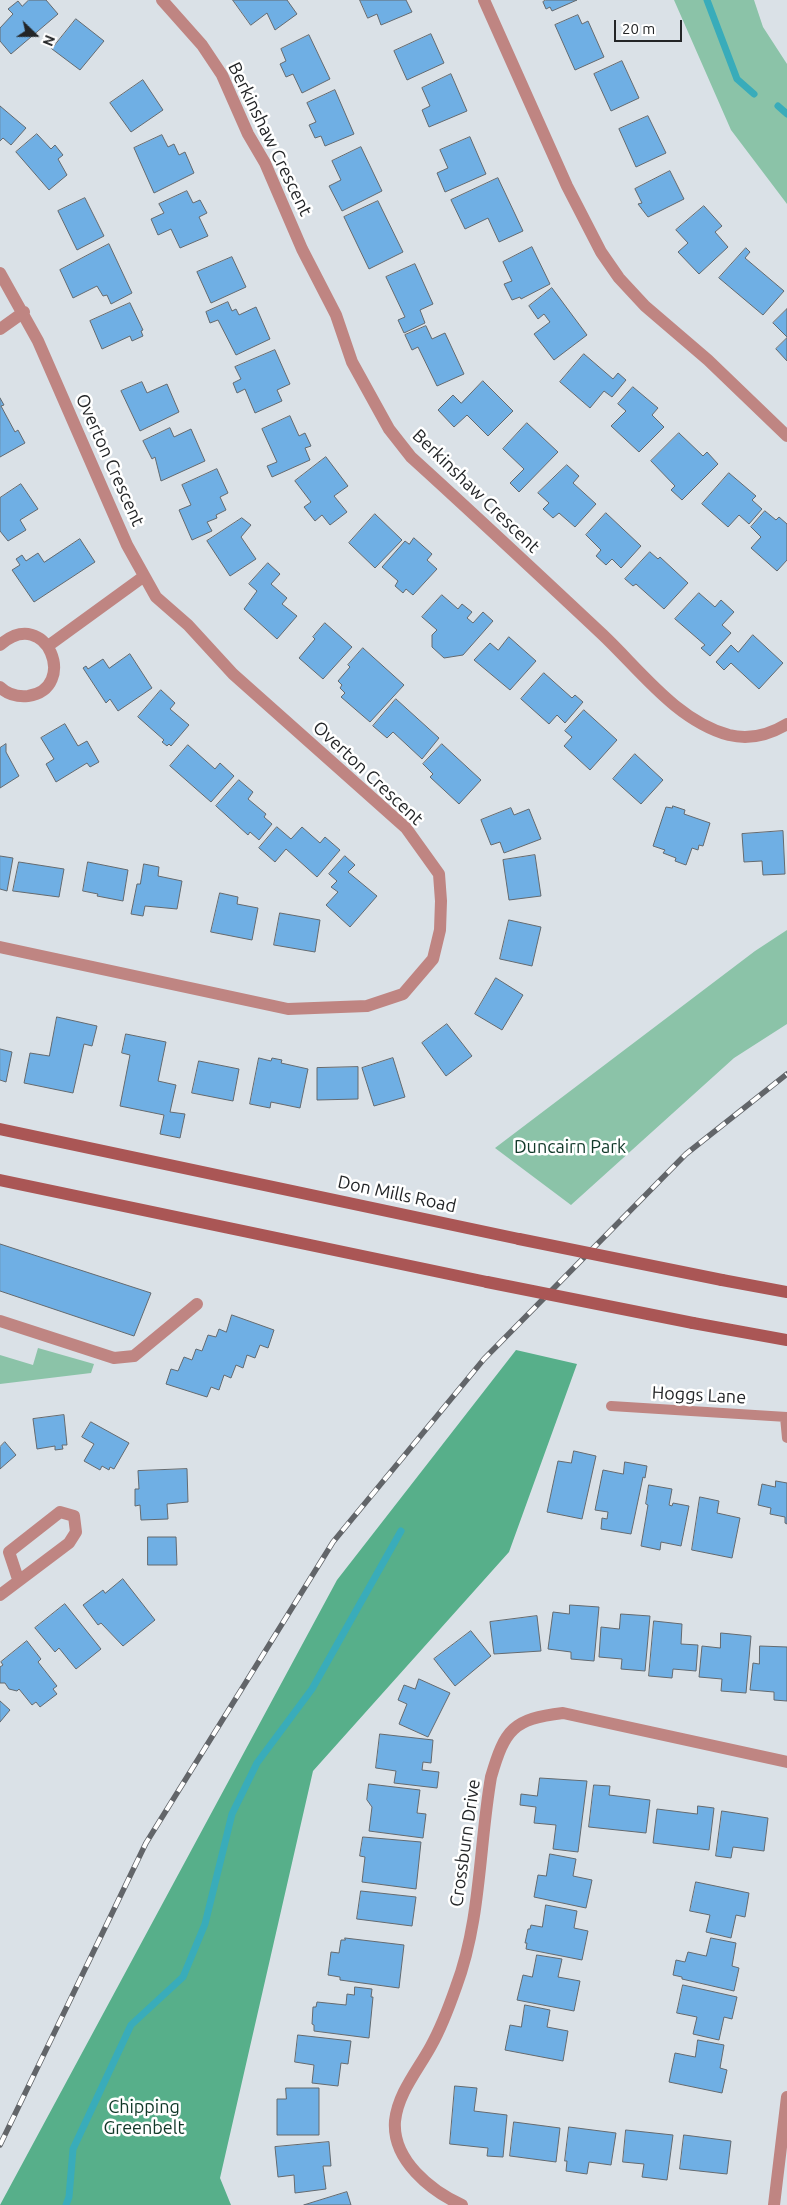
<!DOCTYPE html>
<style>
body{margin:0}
#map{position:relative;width:787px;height:2205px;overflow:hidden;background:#dae1e7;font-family:Ubuntu,sans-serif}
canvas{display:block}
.north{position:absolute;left:10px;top:10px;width:50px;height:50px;-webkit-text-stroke:4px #fff;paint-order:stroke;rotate:112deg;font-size:14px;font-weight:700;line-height:20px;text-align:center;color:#232527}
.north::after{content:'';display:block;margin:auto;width:18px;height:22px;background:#232527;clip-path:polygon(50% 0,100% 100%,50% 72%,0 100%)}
.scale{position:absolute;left:614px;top:20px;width:68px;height:22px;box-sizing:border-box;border:2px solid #232527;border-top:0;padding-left:6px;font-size:15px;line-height:18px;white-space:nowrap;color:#232527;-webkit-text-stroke:4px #fff;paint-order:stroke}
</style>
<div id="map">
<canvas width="787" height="2205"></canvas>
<div class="north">N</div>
<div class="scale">20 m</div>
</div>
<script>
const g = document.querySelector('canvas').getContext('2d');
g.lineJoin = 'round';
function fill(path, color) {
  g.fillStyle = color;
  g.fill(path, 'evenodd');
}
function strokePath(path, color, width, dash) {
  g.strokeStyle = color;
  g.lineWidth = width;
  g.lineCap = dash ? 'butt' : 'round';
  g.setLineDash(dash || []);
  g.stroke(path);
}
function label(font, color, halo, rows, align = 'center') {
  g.font = font + ' Ubuntu,sans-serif';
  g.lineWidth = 5;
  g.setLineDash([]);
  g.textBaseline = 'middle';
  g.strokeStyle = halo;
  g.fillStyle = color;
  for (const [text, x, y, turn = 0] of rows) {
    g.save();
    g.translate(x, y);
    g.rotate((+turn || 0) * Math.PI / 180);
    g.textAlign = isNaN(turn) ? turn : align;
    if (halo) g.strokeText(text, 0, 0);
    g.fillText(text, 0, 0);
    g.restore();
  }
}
fill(new Path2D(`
 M674 0H754L763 27 787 64V204L731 130Z
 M787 930V1024L734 1058 571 1205 495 1148 755 951Z
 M38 1348 94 1364 91 1373 0 1384V1355L33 1365Z`), '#8bc3a8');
fill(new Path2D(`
 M516 1350 577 1364 509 1552 313 1771 220 2178 231 2205H0L337 1580Z`), '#57af8a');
strokePath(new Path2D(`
 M707 0 737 79 754 94
 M778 106 787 114
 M66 2205 69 2197 73 2149 131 2025 183 1977 205 1924 232 1814 257 1763 312 1689 401 1531`), '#39acba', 7);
const building = new Path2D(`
 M29 0H46L58 14 11 54 0 41V28L13 14 8 9 18 1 22 6Z
 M233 0H287L297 14 275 30 267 13 251 25Z
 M360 0H406L412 12 381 25 377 14 368 18Z
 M546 0H577L552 11 550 7 546 9 543 2Z
 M578 15 582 24 588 21 604 57 575 70 555 25Z
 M76 19 104 41 80 70 52 49Z
 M431 34 444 63 407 80 394 51Z
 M309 35 330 79 302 93 293 74 286 77 280 64 286 61 281 49Z
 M622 61 639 98 611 111 594 74Z
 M451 74 467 111 429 127 422 110 430 106 422 88Z
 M143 80 163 110 131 132 110 103Z
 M335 90 354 134 325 146 321 136 315 138 309 125 316 122 307 103Z
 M0 106 26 128 11 145 3 138 0 141Z
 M648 116 666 153 636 167 619 129Z
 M37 134 51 149 55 145 63 155 58 159 67 175 49 190 16 152Z
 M162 135 168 147 174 144 179 155 185 152 194 173 154 193 134 148Z
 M470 137 486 174 445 192 437 173 448 168 440 150Z
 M361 147 382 191 342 211 329 186 341 180 332 161Z
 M670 171 684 199 648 217 638 204 642 203 635 189Z
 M498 178 523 231 499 242 488 218 465 229 451 200Z
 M187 191 193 203 200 200 207 213 199 217 208 236 180 248 171 229 158 235 151 219 164 213 159 204Z
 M85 198 104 236 77 250 58 211Z
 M378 201 403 252 369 269 344 217Z
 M704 206 722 226 715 232 728 247 699 274 678 252 688 243 676 230Z
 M109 244 132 293 111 304 107 295 103 296 97 286 73 298 60 270Z
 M532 247 550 284 521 299 520 297 512 300 504 284 512 281 503 262Z
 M746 248 750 252 745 258 784 291 763 315 719 278Z
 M232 257 246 287 211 303 197 272Z
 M415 264 433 304 420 310 425 323 404 333 398 320 405 317 386 277Z
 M552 288 587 335 554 360 534 334 550 322 544 314 538 319 529 306Z
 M228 302 232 311 236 309 239 315 256 307 270 339 236 355 218 320 210 323 206 312Z
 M130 303 143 330 141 331 143 336 132 341 130 336 102 349 90 321Z
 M787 309V337L773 323Z
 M426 326 432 339 445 333 464 374 437 386 418 347 412 350 405 335Z
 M787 338V361L776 349Z
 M275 350 290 384 277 390 282 401 255 413 245 389 237 393 233 383 241 379 235 367Z
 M584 354 613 379 618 373 626 380 612 397 604 391 590 408 560 382Z
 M483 381 513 411 488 436 467 415 454 427 438 410 453 395 461 403Z
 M142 382 147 393 167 384 179 412 140 431 121 391Z
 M633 387 658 408 652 415 664 427 639 452 611 426 626 411 618 404Z
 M0 398 4 405 1 406 15 432 18 430 25 443 0 457Z
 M290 416 299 436 305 433 311 446 305 448 310 460 272 477 267 466 277 462 262 429Z
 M527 423 558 452 519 492 510 483 524 469 503 449Z
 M170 428 174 437 191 429 205 461 161 481 155 457 152 459 143 441Z
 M679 433 703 456 707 452 718 464 682 500 671 490 675 486 651 461Z
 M326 457 348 486 334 496 347 512 330 525 322 515 315 521 304 507 311 502 295 481Z
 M567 465 579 476 573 483 596 504 575 527 559 513 553 518 543 509 549 503 538 493Z
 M217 469 228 493 220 497 226 510 216 515 217 518 207 522 212 531 192 540 179 510 191 505 182 485Z
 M729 473 756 496 752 500 762 509 749 524 739 515 728 527 702 504Z
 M21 484 38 509 20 520 26 530 8 541 0 531V498Z
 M765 511 776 520 779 517 787 524V560L777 571 751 548 761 537 751 527Z
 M606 513 641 546 621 568 612 559 606 565 596 556 601 550 586 535Z
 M375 514 402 540 375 568 349 543Z
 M242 518 251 525 241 537 256 559 230 576 207 541Z
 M414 538 432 554 427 560 437 569 413 595 406 589 403 593 395 586 398 581 382 567 405 541 409 544Z
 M80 539 95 562 34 602 12 570 20 565 16 559 22 555 26 561 38 553 44 562Z
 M650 552 658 559 660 557 688 583 664 609 636 584 633 586 625 579Z
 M268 563 280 574 271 584 287 598 282 604 297 616 277 639 244 609 257 591 249 584Z
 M699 593 715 607 721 600 734 612 722 625 731 633 710 656 701 648 705 645 675 619Z
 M442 595 458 609 462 604 472 612 467 618 473 623 483 612 493 621 463 655 444 658 432 647V635L437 630 422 617Z
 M325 623 352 647 323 679 299 658 315 639 313 637Z
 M753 635 783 663 759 689 731 663 724 670 716 662 731 645 738 652Z
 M509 637 536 661 510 690 474 660 490 643 498 650Z
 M363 648 404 685 370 722 341 697 345 693 340 688 342 685 338 681 350 667 348 665Z
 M130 654 152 688 118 711 110 699 106 703 83 668 86 666 88 669 103 659 109 668Z
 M544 673 572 698 575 695 583 702 565 723 557 715 549 724 521 699Z
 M161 690 175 703 170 709 189 725 171 746 169 744 167 746 162 742 164 740 138 717Z
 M396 699 439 738 422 759 393 732 387 738 373 726Z
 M584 710 617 740 590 770 564 746 572 737 565 731Z
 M65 724 78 746 87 741 99 762 90 767 87 763 56 782 46 764 54 759 41 738Z
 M6 744V752L19 776 0 788V748Z
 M442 744 481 780 459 804 430 777 433 774 423 764Z
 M188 745 215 769 220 763 234 776 211 802 170 766Z
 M635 754 663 780 641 804 613 779Z
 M239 780 253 792 248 799 266 814 264 817 272 824 259 840 250 832 248 835 216 806Z
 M673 806 685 810 684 814 710 823 703 846 699 845 698 850 692 848 686 865 675 861 676 858 663 853 665 850 653 846 666 807 672 808Z
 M511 808 514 815 529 809 541 839 504 853 500 842 491 845 481 820Z
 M277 827 291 839 302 827 320 843 325 837 340 850 317 877 286 849 275 862 259 848Z
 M783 831 785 874 763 875 762 861 744 862 742 834Z
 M535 855 541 896 509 900 503 860Z
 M0 856 13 858 7 891 0 889Z
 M345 856 355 865 348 872 377 896 350 927 326 905 338 892 331 887 337 881 329 874Z
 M19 862 64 869 59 897 13 891Z
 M88 862 128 870 123 901 97 896 98 894 83 891Z
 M144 864 159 867 158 876 182 881 177 909 145 906 143 916 131 914 137 884H140Z
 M220 893 238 897 237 904 258 908 252 940 211 932Z
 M280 913 320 920 315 952 274 945Z
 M509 920 541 927 532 966 500 959Z
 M496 978 523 995 502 1030 475 1014Z
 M57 1017 97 1026 92 1046 84 1044 73 1093 24 1083 30 1053 49 1056Z
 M447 1024 472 1056 446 1076 422 1043Z
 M126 1034 166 1042 158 1081 176 1085 170 1112 185 1114 180 1138 160 1134 164 1115 120 1106 130 1055 122 1053Z
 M0 1049 12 1052 6 1082 0 1080Z
 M259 1058 271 1061 272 1058 282 1060 281 1063 308 1069 300 1108 271 1102 270 1108 250 1104Z
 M393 1058 405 1097 374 1106 362 1068Z
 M199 1061 239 1069 233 1101 192 1093Z
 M358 1067V1099L317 1100V1068Z
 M0 1244 151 1293 134 1336 0 1291Z
 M232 1315 274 1330 268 1348 260 1345 255 1358 247 1355 243 1368 236 1365 231 1378 224 1375 219 1390 211 1387 207 1397 166 1384 171 1369 178 1371 184 1357 192 1360 196 1349 202 1351 208 1335 216 1337 219 1329 226 1332Z
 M64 1415 67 1445H62L63 1449 55 1450V1446L37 1449 33 1419Z
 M91 1422 129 1443 114 1469 110 1467 109 1470 102 1466 100 1470 84 1461 94 1444 82 1437Z
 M5 1442 16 1455 0 1469V1447Z
 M574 1451 596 1456 582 1519 547 1512 558 1461 571 1463Z
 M625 1462 647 1466 645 1478 643 1477 631 1534 601 1529 602 1518 607 1519 608 1512 595 1510 603 1470 623 1474Z
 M187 1469 188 1502 167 1504 168 1519 141 1520 140 1505 135 1506V1489H139L138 1471Z
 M776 1481 787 1483V1524L785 1523V1517L770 1514 771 1508 758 1505 762 1484 775 1487Z
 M649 1485 672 1489 669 1505 672 1506 673 1503 689 1506 681 1546 661 1542 660 1550 641 1546 648 1505 646 1504Z
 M700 1497 719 1501 717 1513 740 1518 732 1558 692 1550Z
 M148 1537H176L177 1565H148Z
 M123 1579 155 1620 123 1646 101 1623 98 1625 83 1605 103 1590 105 1593Z
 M65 1604 101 1649 76 1669 59 1648 55 1652 35 1628Z
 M570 1605 599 1607 594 1661 571 1659V1652L548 1649 553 1612 569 1614Z
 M621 1614 650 1616 645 1671 621 1669 622 1659 599 1657 601 1627 619 1629Z
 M537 1616 541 1651 494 1654 490 1622Z
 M654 1621 682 1624 681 1644 698 1645 696 1671 673 1669 672 1678 649 1676Z
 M471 1631 491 1656 455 1686 434 1659Z
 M721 1633 751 1636 746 1693 721 1691 722 1679 699 1677 702 1646 720 1648Z
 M27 1641 41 1659 38 1662 57 1686 53 1689 57 1694 40 1707 36 1702 32 1705 19 1689 17 1691 9 1689 5 1683H0V1667L3 1665 1 1662Z
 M760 1646 787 1647V1701L774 1700V1692L750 1690 753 1663 759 1664Z
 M419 1679 450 1693 428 1737 399 1724 407 1704 398 1700 404 1685 415 1689Z
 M0 1701 10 1710 0 1722Z
 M380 1734 433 1740 431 1763 423 1762 422 1770 439 1772 437 1788 394 1783 396 1771 376 1768Z
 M540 1778 587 1781 578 1852 553 1849 556 1825 534 1823 536 1807 520 1805 521 1794 537 1796Z
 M369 1784 420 1790 417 1813 426 1814 423 1838 369 1831 372 1807 367 1800Z
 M594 1785 610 1786 609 1795 650 1800 646 1833 589 1827Z
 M698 1806 714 1808 709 1850 653 1843 657 1809 697 1814Z
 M722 1811 768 1818 764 1851 733 1847 731 1858 716 1856Z
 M363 1837 421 1842 416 1889 362 1882 365 1857 360 1856Z
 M550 1854 576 1859 573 1876 592 1880 586 1908 534 1897 538 1875 546 1876Z
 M696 1882 749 1893 745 1917 736 1915 731 1938 706 1932 710 1915 690 1911Z
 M361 1891 416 1897 412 1926 357 1919Z
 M546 1905 577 1911 574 1928 588 1931 582 1960 526 1949 527 1943H525L528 1929H530L531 1925 542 1927Z
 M345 1938 404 1945 399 1988 340 1980V1977L328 1975 331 1952 339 1953 341 1940H345Z
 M711 1938 736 1943 732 1966 739 1968 734 1991 682 1979V1977L673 1975 676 1960 685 1962 688 1952 706 1956Z
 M537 1955 562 1959 558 1977 580 1981 574 2011 517 2000 523 1975 532 1977Z
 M683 1985 737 1997 732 2019 724 2017 719 2040 693 2034 697 2017 677 2013Z
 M355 1987 372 1989 371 1997H373L369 2038 314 2031V2025L312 2024 313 2007H316L317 2002 346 2005 347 1994 354 1995Z
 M525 2005 550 2010 547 2027 568 2031 563 2061 505 2050 510 2025 521 2027Z
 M298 2035 351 2041 348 2064 341 2063 338 2086 312 2083 314 2065 295 2062Z
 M698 2040 724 2045 720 2068 727 2070 722 2093 669 2082 675 2053 695 2057Z
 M455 2086 477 2088 474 2111 507 2115 503 2157 487 2156 488 2148 450 2144Z
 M286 2088H319V2135H277V2099H286Z
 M514 2122 560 2128 556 2162 510 2156Z
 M569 2127 616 2133 611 2165 589 2162 587 2174 566 2171 567 2161H565Z
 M626 2130 673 2135 667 2180 642 2177 644 2164 623 2162Z
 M684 2135 731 2141 727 2174 680 2169Z
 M329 2142 331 2166H323L326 2189 295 2193 294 2175 278 2177 275 2147Z
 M347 2192 351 2205H304Z`);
fill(building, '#6fafe4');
strokePath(building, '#646a6f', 1);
strokePath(new Path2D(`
 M611 1406 787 1417
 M785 1417 787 1438`), '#bf8582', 10);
strokePath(new Path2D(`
 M162 0 202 45 222 75 248 134 265 163 302 249 336 315 352 362 389 429 411 457C475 515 539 575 603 635 640 670 677 721 729 735 750 740 769 735 787 724
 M484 0 567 186 601 252 619 278 645 306 708 360 787 436
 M0 273 38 341 127 545 156 597 188 625 233 674 406 828 439 874 441 901 440 930 433 959 403 994 367 1006 288 1009 0 947
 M0 329 24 312
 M0 645C47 604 79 689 28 696 17 697 8 695 0 687
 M48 646 143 577
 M0 1321 114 1358 134 1356 197 1304
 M0 1595 69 1543 76 1532 74 1516 60 1512 9 1552 18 1579
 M462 2205C431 2191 392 2160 395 2121 398 2093 418 2070 431 2046 441 2028 449 2007 456 1987 481 1921 479 1846 491 1777 505 1729 513 1719 563 1713L787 1762
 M774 2205 787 2097`), '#bf8582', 12);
strokePath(new Path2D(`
 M0 1129 519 1239
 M0 1180 487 1282
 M722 1280 787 1292
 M693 1323 787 1340`), '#aa5655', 12);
const rail = new Path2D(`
 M0 2145 146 1843 333 1542 484 1359 686 1154 787 1074`);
strokePath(rail, '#626569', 5.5);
strokePath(rail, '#fff', 4, [11]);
strokePath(new Path2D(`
 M519 1239 722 1280
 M487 1282 693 1323`), '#aa5655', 12);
label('18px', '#232527', '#fff', [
 ["Berkinshaw Crescent",270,139,64],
 ["Overton Crescent",110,460,66],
 ["Berkinshaw Crescent",476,491,44],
 ["Overton Crescent",368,773,43],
 ["Don Mills Road",397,1194,12],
 ["Hoggs Lane",699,1395,3],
 ["Crossburn Drive",465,1843,-82]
]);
label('18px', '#103828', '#fff', [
 ["Duncairn Park",570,1147],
 ["Chipping",144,2107],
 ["Greenbelt",144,2128]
]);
</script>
